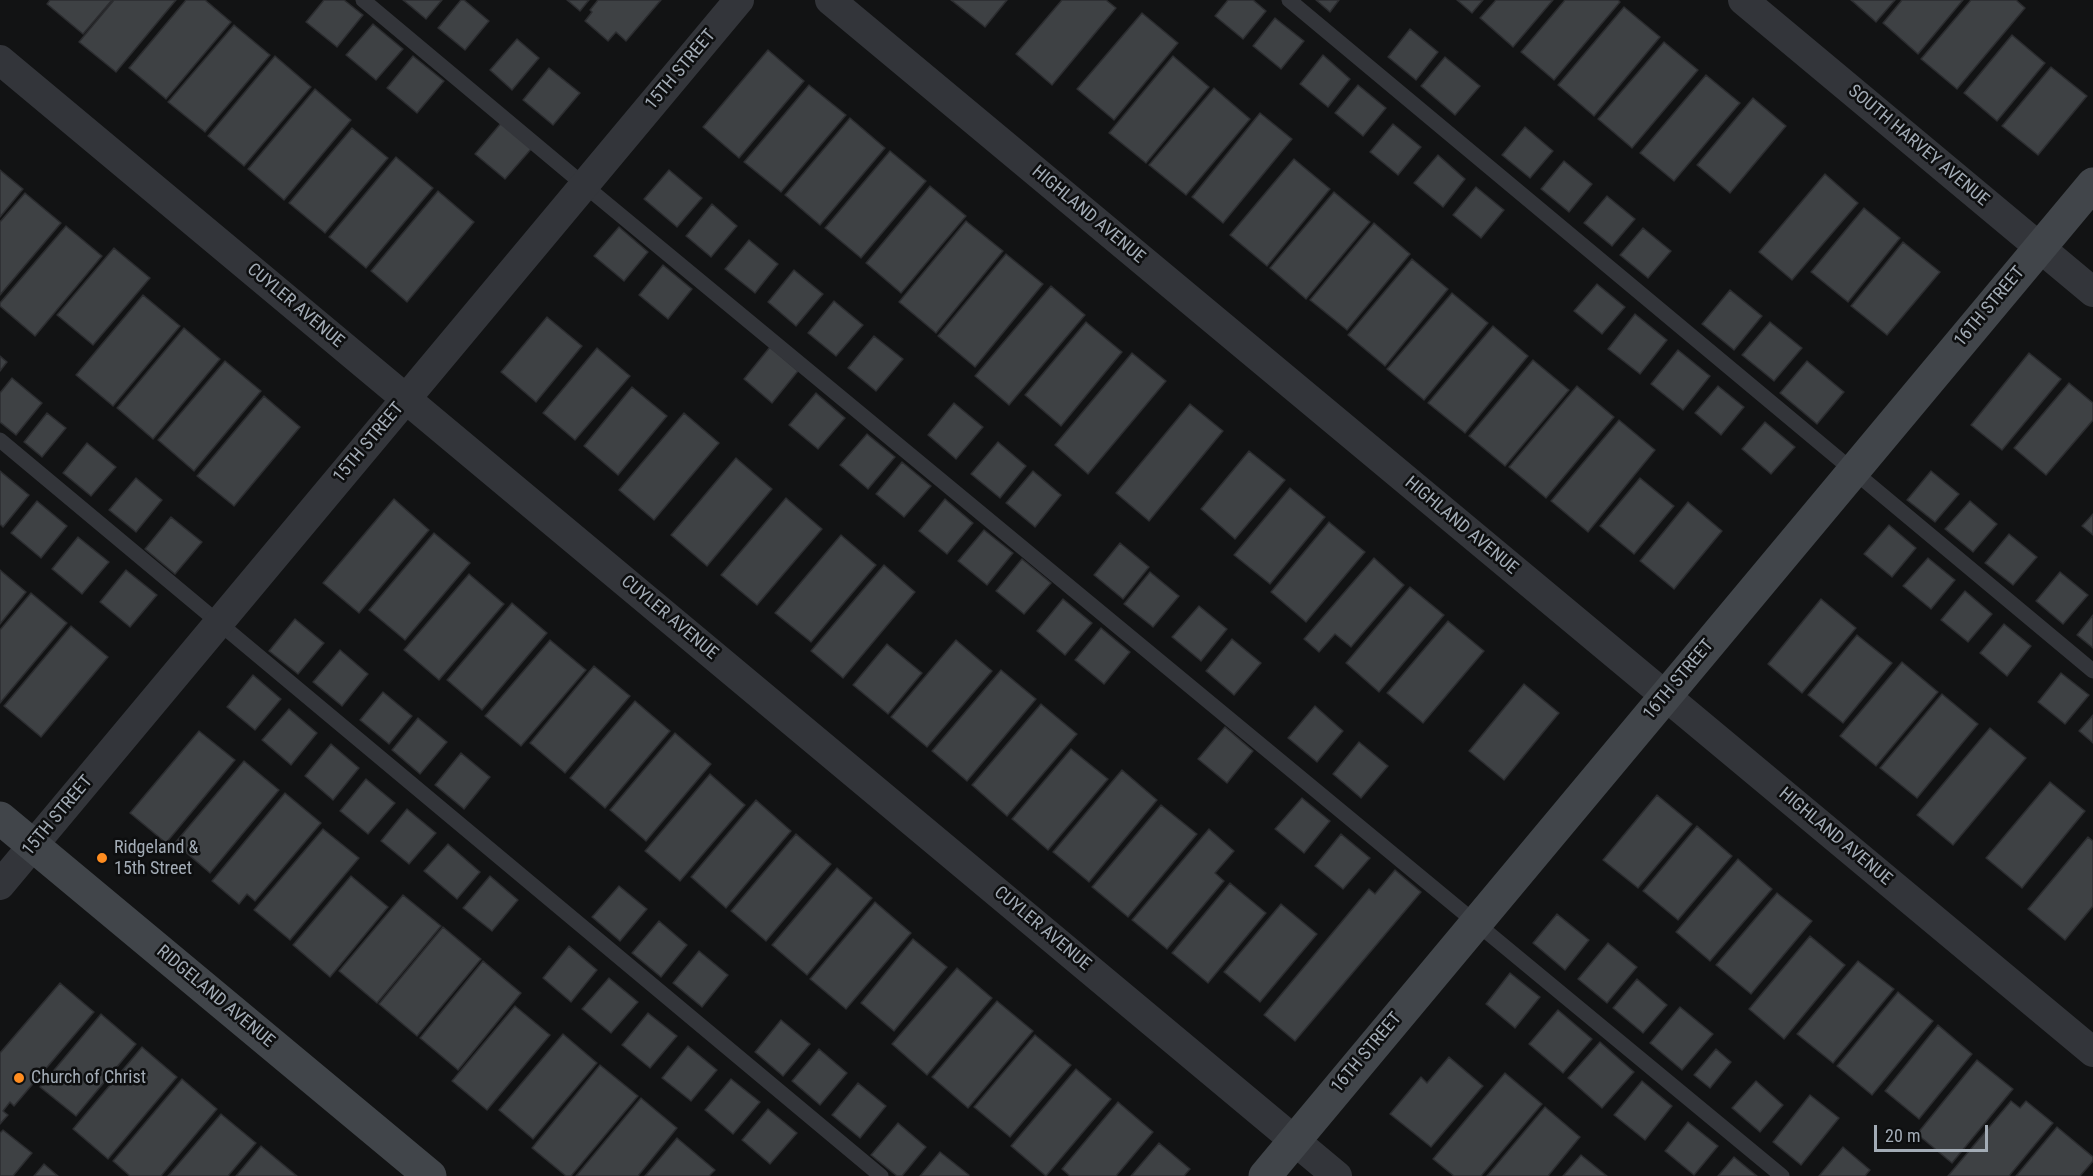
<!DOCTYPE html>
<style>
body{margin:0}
#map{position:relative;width:2093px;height:1176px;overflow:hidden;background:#121314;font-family:"Roboto Condensed",sans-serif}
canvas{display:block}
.scale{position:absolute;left:1874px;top:1125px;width:114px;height:27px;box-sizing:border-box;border:3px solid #a3acb6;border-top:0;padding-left:8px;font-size:18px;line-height:21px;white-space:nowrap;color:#a3acb6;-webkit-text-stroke:4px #0d0e0f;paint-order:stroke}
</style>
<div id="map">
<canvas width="2093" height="1176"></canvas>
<div class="scale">20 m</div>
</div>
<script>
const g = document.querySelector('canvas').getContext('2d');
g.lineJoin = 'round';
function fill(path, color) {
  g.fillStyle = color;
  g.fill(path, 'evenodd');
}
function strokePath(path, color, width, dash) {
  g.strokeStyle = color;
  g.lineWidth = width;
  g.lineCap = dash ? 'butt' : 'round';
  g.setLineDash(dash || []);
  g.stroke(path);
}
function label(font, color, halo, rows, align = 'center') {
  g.font = font + ' "Roboto Condensed",sans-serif';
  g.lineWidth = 5;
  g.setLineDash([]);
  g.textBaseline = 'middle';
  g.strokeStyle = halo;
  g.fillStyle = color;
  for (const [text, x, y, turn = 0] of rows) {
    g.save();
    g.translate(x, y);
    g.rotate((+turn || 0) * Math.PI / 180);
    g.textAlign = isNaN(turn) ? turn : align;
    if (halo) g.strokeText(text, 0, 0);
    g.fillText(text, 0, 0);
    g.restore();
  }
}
const building = new Path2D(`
 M50 0H112L83 34 47 4Z
 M114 0H176L116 72 79 42Z
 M186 0H205L231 22 166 99 129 68Z
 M324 0H344L363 15 337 47 306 22Z
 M403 0H442L426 19Z
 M461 0H464L489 21 465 50 438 28Z
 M567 0H589L580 11Z
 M598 0H661L626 41 616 32 608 41 585 21 592 12 590 10Z
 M951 0H1007L985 27Z
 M1062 0H1106L1116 8 1052 85 1016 54Z
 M1228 0H1253L1266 11 1243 39 1215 16Z
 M1316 0H1339L1330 12Z
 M1457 0H1483L1472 13Z
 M1496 0H1553L1513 47 1480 18Z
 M1565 0H1618L1620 2 1554 80 1521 52Z
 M1851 0H1895L1876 22Z
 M1902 0H1963L1918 54 1883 23Z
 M1971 0H2016L2025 8 1957 89 1921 59Z
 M1624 7 1660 37 1594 116 1558 85Z
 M1142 13 1178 43 1114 120 1077 89Z
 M1275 18 1304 41 1281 69 1253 46Z
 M373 24 403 49 376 80 346 55Z
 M234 25 270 55 205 132 168 102Z
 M1410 29 1438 52 1416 80 1388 57Z
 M2012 35 2045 63 1997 121 1964 93Z
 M517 39 539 58 512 90 490 70Z
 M1664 42 1698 70 1632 148 1598 119Z
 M768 50 804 81 739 158 703 127Z
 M1323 55 1350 79 1328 107 1300 84Z
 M275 56 311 87 244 166 208 136Z
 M413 56 444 81 417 113 387 88Z
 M1173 56 1209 87 1146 163 1109 133Z
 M1445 57 1480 86 1455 115 1421 86Z
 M2051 67 2087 96 2038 155 2002 126Z
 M549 68 580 93 553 125 523 100Z
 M1706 75 1740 103 1674 181 1640 153Z
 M809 85 846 115 781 192 744 162Z
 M1358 85 1386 108 1363 136 1335 113Z
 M1214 88 1250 119 1186 195 1149 165Z
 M315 89 351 120 284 200 248 169Z
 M1753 98 1786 126 1730 193 1697 165Z
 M1260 113 1292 139 1223 223 1192 197Z
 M850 118 885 148 820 225 785 195Z
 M502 122 532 148 505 179 475 154Z
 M1393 124 1421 147 1398 175 1370 152Z
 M1525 127 1553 151 1530 178 1502 155Z
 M352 128 388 158 325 233 289 203Z
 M890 151 926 181 861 258 825 228Z
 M1438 155 1465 179 1443 207 1414 183Z
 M396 157 433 188 366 268 329 237Z
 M1294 159 1330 189 1267 266 1230 235Z
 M1564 161 1592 184 1569 212 1541 189Z
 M0 170 23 189 0 217Z
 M669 170 702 198 677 227 644 199Z
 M1825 174 1858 203 1792 280 1759 252Z
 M930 186 966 216 901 293 866 263Z
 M1476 187 1504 210 1481 238 1453 215Z
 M438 191 474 222 407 302 371 271Z
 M1334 192 1370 222 1306 299 1270 268Z
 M25 193 61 223 0 295V222Z
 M1607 196 1635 219 1612 246 1584 223Z
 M712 204 737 226 711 257 686 236Z
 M1864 208 1900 238 1848 302 1811 272Z
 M966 221 1003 251 936 333 899 302Z
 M1374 223 1410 254 1347 330 1310 300Z
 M66 226 102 256 35 336 0 306V303Z
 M619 227 648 252 624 281 594 256Z
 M1643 228 1671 251 1648 278 1620 255Z
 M749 240 778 264 755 293 725 269Z
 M1903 242 1940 272 1887 335 1851 306Z
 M114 248 150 278 93 345 57 315Z
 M1006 254 1043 284 975 367 938 336Z
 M1412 259 1448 289 1385 366 1348 335Z
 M663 265 692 289 668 319 639 295Z
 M794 270 823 294 796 326 768 302Z
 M1597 284 1625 307 1602 334 1574 311Z
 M1051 286 1085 315 1009 405 975 376Z
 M1730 290 1762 316 1734 350 1702 324Z
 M1452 293 1488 323 1424 400 1387 369Z
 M143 295 180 326 113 406 76 375Z
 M834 301 863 325 836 356 808 333Z
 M1635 314 1667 340 1640 374 1608 349Z
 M547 317 582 346 536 402 501 372Z
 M1086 322 1122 352 1061 426 1025 395Z
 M1770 322 1802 348 1774 381 1742 355Z
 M1493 326 1528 356 1465 433 1428 403Z
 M184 328 220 359 153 439 117 408Z
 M874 336 903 359 876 391 848 368Z
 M770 347 798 371 772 403 744 379Z
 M597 348 630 376 575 440 543 413Z
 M1678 350 1710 376 1683 410 1651 384Z
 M1132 353 1166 381 1088 474 1055 445Z
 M2029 353 2061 379 2002 450 1971 425Z
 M0 356 7 362 0 371Z
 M1533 360 1569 390 1505 466 1469 436Z
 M225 361 261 391 194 471 158 440Z
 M1807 361 1844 392 1817 424 1780 393Z
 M12 378 42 403 16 435 0 422V393Z
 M2069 383 2093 403V420L2046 475 2014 448Z
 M1577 386 1614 417 1546 498 1509 467Z
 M1718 386 1744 407 1721 435 1695 413Z
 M632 387 667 416 618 475 584 446Z
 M816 393 845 418 818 449 789 425Z
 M264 396 300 427 234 506 197 476Z
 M954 403 983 427 956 459 928 435Z
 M1190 404 1223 431 1149 521 1116 493Z
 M47 413 66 428 42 457 24 442Z
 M684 413 719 443 654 520 619 490Z
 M1619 420 1655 450 1588 532 1551 501Z
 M1765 422 1795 447 1771 474 1742 449Z
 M867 434 895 457 868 489 840 465Z
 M998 442 1026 466 1000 498 971 474Z
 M87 443 116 467 91 496 63 473Z
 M1249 451 1285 480 1235 539 1201 509Z
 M736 458 772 489 707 566 671 535Z
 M902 462 931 486 904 517 876 494Z
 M0 471 29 495 3 527 0 524Z
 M1033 471 1061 495 1035 527 1006 503Z
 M1931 471 1959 494 1935 522 1907 500Z
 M136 478 162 500 136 532 109 510Z
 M1640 478 1674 506 1634 554 1600 526Z
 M1290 488 1325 517 1270 584 1234 555Z
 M786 498 822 529 757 605 721 575Z
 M394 499 429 530 359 613 323 583Z
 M945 499 973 523 947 554 919 531Z
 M37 501 67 526 41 558 11 533Z
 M1970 501 1997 524 1973 552 1945 529Z
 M1688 502 1722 531 1674 589 1640 561Z
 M2093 514V535L2082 526Z
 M171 517 202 542 175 574 145 549Z
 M1329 522 1365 552 1306 622 1271 592Z
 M1889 525 1916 548 1892 577 1864 554Z
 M984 530 1013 553 987 585 958 561Z
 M434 533 470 563 405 640 369 610Z
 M2009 534 2037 557 2013 585 1985 563Z
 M841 535 876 565 811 642 775 613Z
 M78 537 109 562 82 594 52 569Z
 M1120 543 1149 567 1123 599 1094 575Z
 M1374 558 1404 585 1351 647 1335 634 1319 652 1304 639Z
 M1928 558 1955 580 1931 609 1903 586Z
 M1022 559 1051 583 1024 614 996 591Z
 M884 565 915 592 843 678 811 651Z
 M0 570 26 592 0 624Z
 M126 570 157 595 130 627 100 602Z
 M1150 572 1179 596 1153 627 1124 604Z
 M2060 572 2088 595 2063 624 2036 601Z
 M469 574 504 604 439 680 404 650Z
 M1410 587 1444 615 1379 692 1346 663Z
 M1965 591 1992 614 1968 642 1941 620Z
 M31 593 67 623 0 703V630Z
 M1063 599 1092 623 1065 655 1037 631Z
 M1821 599 1856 628 1802 693 1768 664Z
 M512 603 547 633 482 710 447 680Z
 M1199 606 1227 629 1201 661 1172 637Z
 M2093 615V648L2077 635Z
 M295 619 324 643 298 674 269 651Z
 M1448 621 1484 651 1423 723 1387 693Z
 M2004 624 2031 646 2007 676 1980 653Z
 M71 626 108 657 41 737 4 706Z
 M1101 628 1130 652 1104 684 1075 660Z
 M1857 635 1892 663 1843 723 1808 695Z
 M1232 639 1261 663 1234 695 1206 671Z
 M550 640 586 670 521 746 485 716Z
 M956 640 992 671 927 747 891 717Z
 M887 644 922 673 888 714 853 685Z
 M340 650 368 674 342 706 313 682Z
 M1902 662 1938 692 1876 766 1840 736Z
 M594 666 630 696 565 773 530 743Z
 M1001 670 1036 699 967 781 932 751Z
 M2061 673 2089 695 2065 724 2038 702Z
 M253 675 281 699 255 730 227 707Z
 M1524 684 1559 713 1504 780 1469 751Z
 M383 692 412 716 389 744 360 720Z
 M1942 694 1978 724 1917 798 1880 768Z
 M635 701 670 731 605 808 570 778Z
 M1041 704 1077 734 1007 816 972 785Z
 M1315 706 1343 731 1317 762 1288 738Z
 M289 709 317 733 291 765 262 740Z
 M2093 715V743L2079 731Z
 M418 718 447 742 420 774 392 750Z
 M1225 727 1253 751 1227 783 1198 759Z
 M1990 728 2026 758 1953 845 1917 815Z
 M199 731 235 760 166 843 130 813Z
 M675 733 711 764 646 841 610 810Z
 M1359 742 1388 766 1361 798 1333 774Z
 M331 744 359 768 333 800 305 776Z
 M1071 749 1108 779 1048 850 1012 819Z
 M461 753 490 777 464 809 435 785Z
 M244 761 279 790 210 873 175 843Z
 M1122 770 1157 800 1089 882 1053 852Z
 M710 774 745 805 680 881 645 851Z
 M366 779 395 803 368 834 340 811Z
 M2050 782 2085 811 2022 888 1986 858Z
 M285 793 321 823 255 901 247 894 239 904 212 881Z
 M1657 795 1692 824 1638 888 1603 860Z
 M1302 798 1330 821 1304 853 1275 829Z
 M756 800 791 831 726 908 691 877Z
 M1161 805 1197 834 1128 917 1092 887Z
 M407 809 436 833 409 864 381 841Z
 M1697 826 1732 856 1678 920 1643 891Z
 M323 829 359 858 290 940 254 910Z
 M1209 829 1234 851 1215 873 1224 881 1167 949 1132 920Z
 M796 834 831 864 766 941 731 911Z
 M1341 834 1370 858 1343 889 1315 866Z
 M2088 837 2093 841V906L2065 940 2028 909Z
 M448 844 480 872 457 899 424 871Z
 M1738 859 1772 889 1710 961 1676 932Z
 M837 868 872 898 807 975 772 945Z
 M1395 870 1421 892 1295 1041 1264 1015 1369 889 1375 894Z
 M351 876 388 907 330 977 293 945Z
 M490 876 518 900 492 931 463 908Z
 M1230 883 1266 913 1208 983 1172 953Z
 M619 886 647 909 620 941 592 917Z
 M1777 893 1812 921 1751 994 1716 965Z
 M403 895 441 926 377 1003 339 971Z
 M875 902 911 933 846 1009 810 979Z
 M1281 904 1317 934 1260 1002 1224 972Z
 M1557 914 1589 940 1565 970 1533 943Z
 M659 921 687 945 661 977 632 953Z
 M443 927 481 959 417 1036 379 1004Z
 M1810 936 1845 965 1784 1039 1749 1009Z
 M913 939 947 967 894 1031 861 1003Z
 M1608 943 1637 967 1607 1003 1578 979Z
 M569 946 597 970 571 1002 543 978Z
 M699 951 728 975 702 1007 673 983Z
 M483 961 521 993 458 1070 420 1038Z
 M1858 961 1894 989 1833 1063 1797 1034Z
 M957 968 992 998 927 1075 892 1044Z
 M1510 973 1540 997 1515 1028 1486 1004Z
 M609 978 638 1002 611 1033 582 1009Z
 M1637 979 1667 1005 1643 1033 1613 1008Z
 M60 983 94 1012 14 1106 10 1102 3 1111 8 1115 0 1124V1053Z
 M1898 992 1933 1021 1872 1095 1837 1066Z
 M997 1001 1033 1031 968 1108 932 1077Z
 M515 1006 550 1035 487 1110 452 1081Z
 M1680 1007 1713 1034 1682 1070 1650 1043Z
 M1558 1010 1592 1039 1563 1073 1529 1044Z
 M648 1013 677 1036 650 1068 622 1045Z
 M101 1014 136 1044 76 1116 40 1087Z
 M781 1020 810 1044 783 1076 755 1052Z
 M1938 1025 1972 1054 1919 1119 1885 1091Z
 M563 1034 597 1063 533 1139 499 1110Z
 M1035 1035 1071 1065 1010 1137 974 1107Z
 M1600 1042 1634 1072 1602 1108 1568 1078Z
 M688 1046 717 1070 691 1101 662 1078Z
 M142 1047 177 1077 108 1159 73 1129Z
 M819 1049 847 1073 820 1105 792 1081Z
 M1716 1049 1731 1062 1710 1088 1694 1075Z
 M1449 1057 1483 1086 1431 1147 1390 1114 1421 1077 1427 1083Z
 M1977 1060 2013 1089 1952 1163 1917 1134Z
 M600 1065 638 1096 571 1176H566L532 1148Z
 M1076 1069 1111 1099 1046 1176 1011 1146Z
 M1505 1073 1542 1104 1481 1176H1454L1433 1159Z
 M182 1079 217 1109 161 1176H130L113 1161Z
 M731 1079 760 1102 733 1134 705 1110Z
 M1642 1081 1672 1106 1645 1140 1614 1115Z
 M1756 1081 1783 1105 1760 1132 1732 1108Z
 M858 1083 886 1106 860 1138 832 1115Z
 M1810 1095 1839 1118 1801 1165 1773 1142Z
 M641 1098 677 1128 638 1176H576Z
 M2011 1101 2020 1108 2026 1101 2053 1123 2009 1176H1948Z
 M1118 1102 1153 1132 1116 1176H1070L1062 1169Z
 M1545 1107 1580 1137 1548 1176H1487Z
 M768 1109 797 1133 770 1164 742 1140Z
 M221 1114 256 1143 228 1176H168Z
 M1688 1122 1718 1146 1694 1175 1665 1151Z
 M898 1123 926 1147 902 1176H897L871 1155Z
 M2057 1127 2093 1157V1161L2080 1176H2016Z
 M3 1130 32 1153 13 1176H0V1133Z
 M677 1138 715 1170 709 1176H645Z
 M1159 1143 1190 1169 1184 1176H1131Z
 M261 1146 297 1176H236Z
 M1843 1147 1870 1170 1865 1176H1819Z
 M940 1152 969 1175 968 1176H920Z
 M1581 1155 1607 1176H1563Z
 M1734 1157 1757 1176H1718Z
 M44 1164 58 1176H34Z`);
fill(building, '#3e4144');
strokePath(building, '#2c2d30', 1.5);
strokePath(new Path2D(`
 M363 0 584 185 1782 1176
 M1289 0 2093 671
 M0 440 881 1176`), '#33353a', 15);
strokePath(new Path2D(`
 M830 0 2093 1052
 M1743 0 2093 292
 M0 60 1337 1176
 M0 885 739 0`), '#33353a', 30);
strokePath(new Path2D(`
 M0 818 430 1176
 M1265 1176 2093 184`), '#41454a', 33);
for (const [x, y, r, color] of [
 [102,858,6,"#ff8d20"],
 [19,1078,6,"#ff8d20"]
]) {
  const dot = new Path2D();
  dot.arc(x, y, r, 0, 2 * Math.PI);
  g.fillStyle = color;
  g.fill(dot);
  strokePath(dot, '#0d0e0f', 2);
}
label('18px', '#a3acb6', '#0d0e0f', [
 ["15TH STREET",681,70,-50],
 ["SOUTH HARVEY AVENUE",1918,146,40],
 ["HIGHLAND AVENUE",1088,215,40],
 ["CUYLER AVENUE",295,306,40],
 ["16TH STREET",1990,307,-50],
 ["15TH STREET",369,443,-50],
 ["HIGHLAND AVENUE",1461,526,40],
 ["CUYLER AVENUE",669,618,40],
 ["16TH STREET",1679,680,-50],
 ["15TH STREET",58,816,-50],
 ["HIGHLAND AVENUE",1835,837,40],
 ["CUYLER AVENUE",1042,929,40],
 ["RIDGELAND AVENUE",215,997,40],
 ["16TH STREET",1367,1053,-50]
]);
label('18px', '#a3acb6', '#0d0e0f', [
 ["Ridgeland &",114,848],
 ["15th Street",114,869],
 ["Church of Christ",31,1078]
], 'left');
</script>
